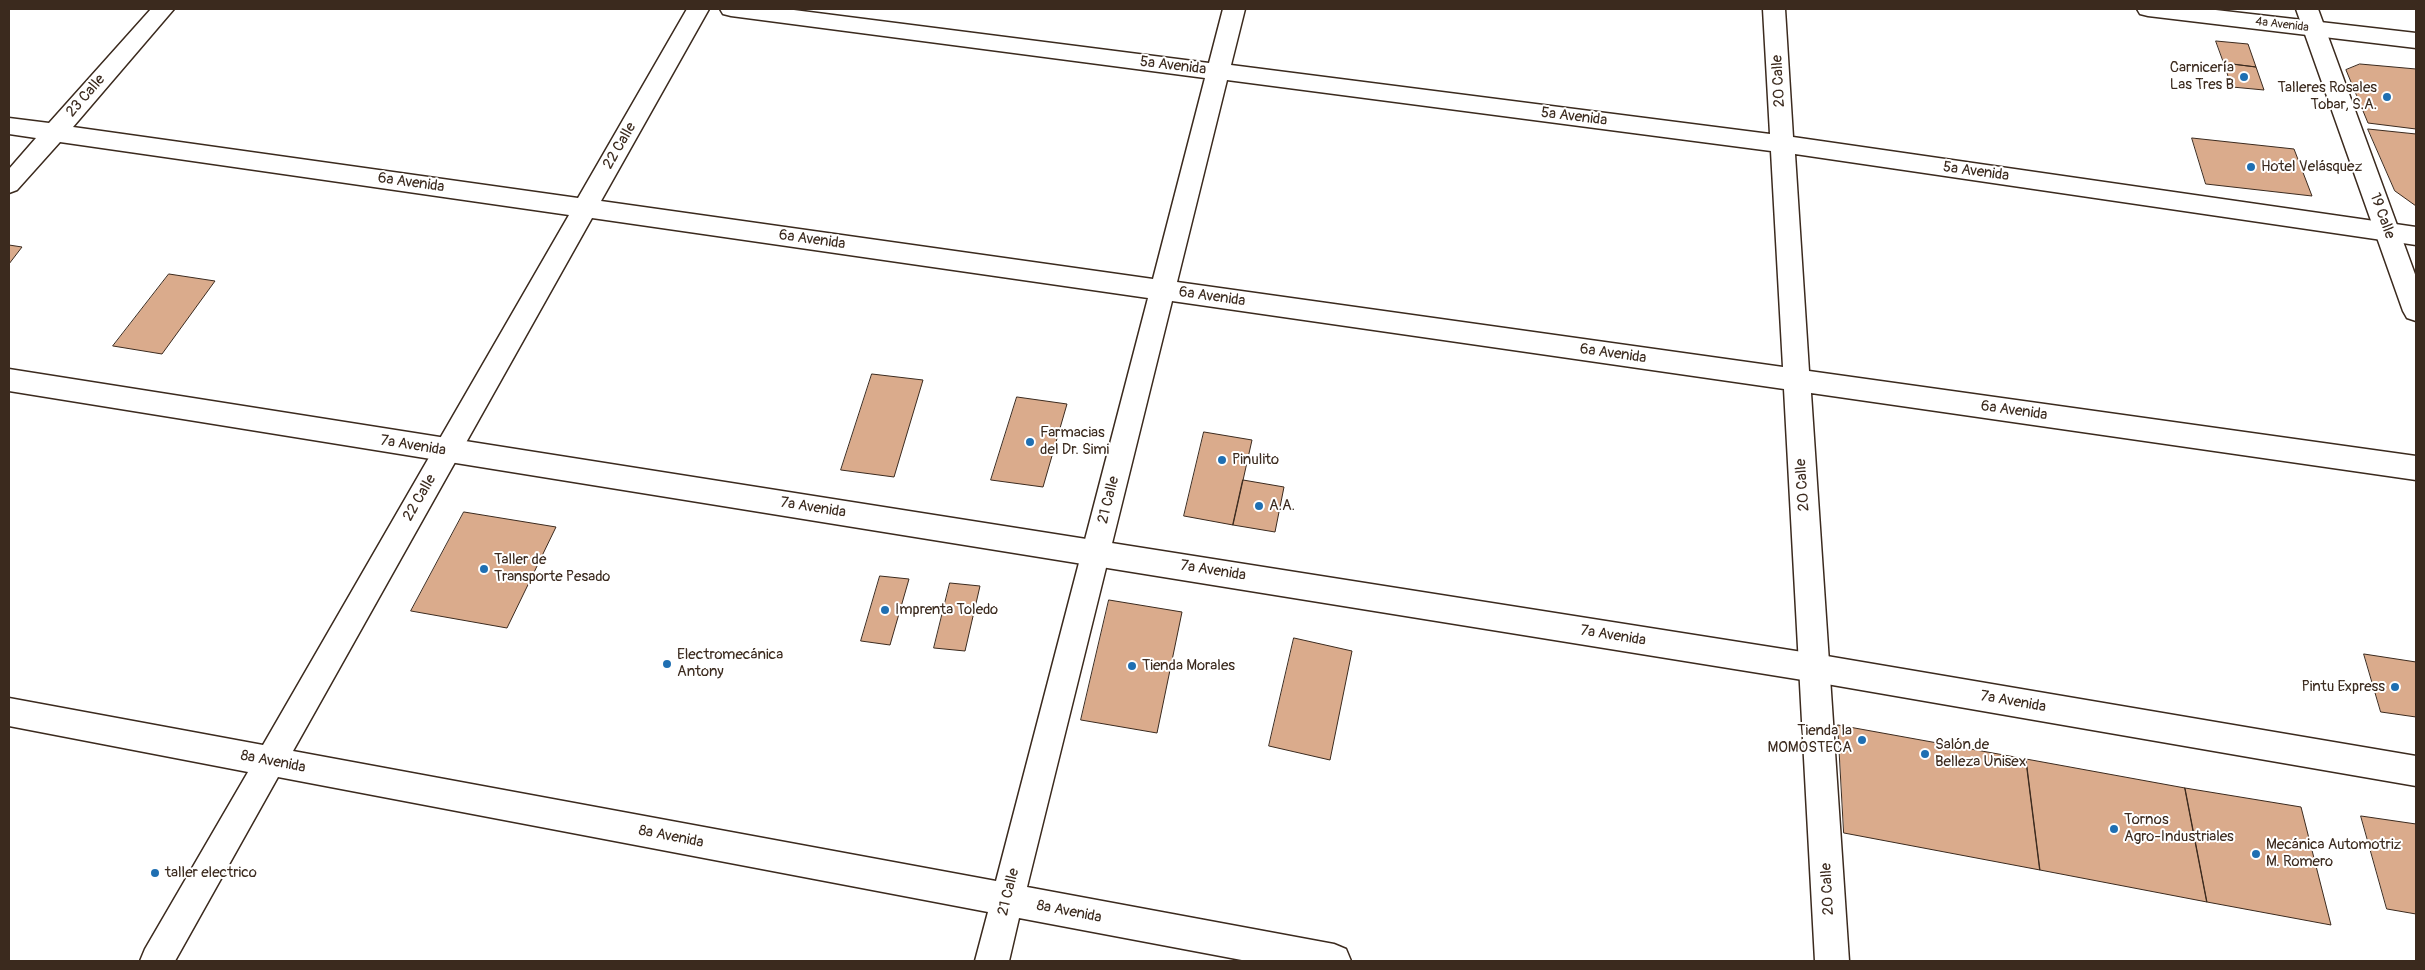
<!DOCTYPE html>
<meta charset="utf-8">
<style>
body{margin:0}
#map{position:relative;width:2425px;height:970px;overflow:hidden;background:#fff;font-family:Pangolin,sans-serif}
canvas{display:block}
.frame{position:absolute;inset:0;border:10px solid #3b2a1e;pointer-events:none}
</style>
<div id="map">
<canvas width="2425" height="970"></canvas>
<div class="frame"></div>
</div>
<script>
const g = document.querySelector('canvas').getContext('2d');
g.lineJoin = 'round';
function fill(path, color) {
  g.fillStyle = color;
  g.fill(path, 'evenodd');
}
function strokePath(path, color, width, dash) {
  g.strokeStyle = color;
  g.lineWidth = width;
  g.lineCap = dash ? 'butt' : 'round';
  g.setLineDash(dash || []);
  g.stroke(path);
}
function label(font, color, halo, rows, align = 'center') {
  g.font = font + ' Pangolin,sans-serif';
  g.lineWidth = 4;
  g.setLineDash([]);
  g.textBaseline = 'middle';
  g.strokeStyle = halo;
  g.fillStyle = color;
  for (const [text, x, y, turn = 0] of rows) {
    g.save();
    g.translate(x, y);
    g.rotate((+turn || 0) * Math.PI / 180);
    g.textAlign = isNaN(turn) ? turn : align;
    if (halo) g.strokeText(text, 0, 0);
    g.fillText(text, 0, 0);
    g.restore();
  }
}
const building = new Path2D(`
 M2216 41 2248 44 2256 67 2224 63Z
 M2224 63 2256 67 2264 90 2232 87Z
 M2360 64 2416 69V129L2368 123 2346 70Z
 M2368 129 2416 134V206L2395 191Z
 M2192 138 2294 149 2312 196 2206 184Z
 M9 245 22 247 9 264Z
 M169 274 215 281 162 354 113 346Z
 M872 374 923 380 894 477 841 470Z
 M1017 397 1067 404 1043 487 991 480Z
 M1204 432 1252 440 1233 525 1184 516Z
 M1243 480 1284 487 1275 532 1233 525Z
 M464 512 556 527 507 628 411 611Z
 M880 576 909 579 890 645 861 641Z
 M950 583 980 586 965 651 934 648Z
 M1109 600 1182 612 1157 733 1081 720Z
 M1294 638 1352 651 1330 760 1269 746Z
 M2364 654 2416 662V717L2381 712Z
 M1838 725 2026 759 2040 870 1844 833Z
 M2026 759 2185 788 2207 902 2040 870Z
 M2185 788 2301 807 2331 925 2207 902Z
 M2361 816 2416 824V914L2387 909Z`);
fill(building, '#daab8c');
strokePath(building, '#3b2a1e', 1);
const street = new Path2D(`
 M151 9H174L73 127 578 198 687 9H709L601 201 1153 279 1205 78 731 16 723 14 720 9H786L1209 63 1223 9H1245L1231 65 1770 134 1763 9H1785L1793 137 2416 227V245L1795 154 1809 371 2416 456V480L1811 393 1849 961H1815L1784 389 1172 301 1027 887 1334 944 1346 949 1351 961H1247L1019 918 1009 961H975L988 912 278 777 175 961H140L145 949 248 772 9 726V698L263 745 569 215 60 142 17 190 9 193V169L36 138 9 134V118L49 123ZM1227 80 1771 151 1783 367 1177 282ZM592 218 1148 298 996 881 293 751Z
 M2137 9H2207L2416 33V48L2148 16 2140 14Z`);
const secondary = new Path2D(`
 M2296 9H2318L2416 277V321L2407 318 2403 311Z
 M9 369 1815 654 2416 756V786L1815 682 9 391Z`);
strokePath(street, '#3b2a1e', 3);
strokePath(secondary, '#3b2a1e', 3);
fill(street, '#fff');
fill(secondary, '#fff');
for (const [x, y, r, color] of [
 [2244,77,5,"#1f6fb2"],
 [2387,97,5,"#1f6fb2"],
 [2251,167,5,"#1f6fb2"],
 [1030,442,5,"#1f6fb2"],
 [1222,460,5,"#1f6fb2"],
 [1259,506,5,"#1f6fb2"],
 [484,569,5,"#1f6fb2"],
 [885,610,5,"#1f6fb2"],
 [667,664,5,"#1f6fb2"],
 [1132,666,5,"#1f6fb2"],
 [2395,687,5,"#1f6fb2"],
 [1862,740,5,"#1f6fb2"],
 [1925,754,5,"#1f6fb2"],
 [2114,829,5,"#1f6fb2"],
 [2256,854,5,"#1f6fb2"],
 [155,873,5,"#1f6fb2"]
]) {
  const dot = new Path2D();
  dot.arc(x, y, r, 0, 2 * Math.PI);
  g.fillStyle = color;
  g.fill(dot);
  strokePath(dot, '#fff', 2);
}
label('12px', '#3b2a1e', '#fff', [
 ["4a Avenida",2282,25,7]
]);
label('15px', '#3b2a1e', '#fff', [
 ["5a Avenida",1173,66,7],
 ["20 Calle",1779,81,-93],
 ["23 Calle",86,96,-49],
 ["5a Avenida",1574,117,7],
 ["22 Calle",620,146,-60],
 ["5a Avenida",1976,172,8],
 ["6a Avenida",411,183,8],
 ["19 Calle",2382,216,70],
 ["6a Avenida",812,240,8],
 ["6a Avenida",1212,297,8],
 ["6a Avenida",1613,354,8],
 ["6a Avenida",2014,411,8],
 ["7a Avenida",413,446,9],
 ["20 Calle",1803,485,-94],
 ["22 Calle",420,498,-60],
 ["21 Calle",1109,500,-76],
 ["7a Avenida",813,508,9],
 ["7a Avenida",1213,571,9],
 ["7a Avenida",1613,636,9],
 ["7a Avenida",2013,702,10],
 ["8a Avenida",273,762,11],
 ["8a Avenida",671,837,11],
 ["20 Calle",1828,889,-93],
 ["21 Calle",1009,892,-76],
 ["8a Avenida",1069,912,11]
]);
label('15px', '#3b2a1e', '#fff', [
 ["Carnicería",2234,68,"right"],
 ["Las Tres B",2234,85,"right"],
 ["Talleres Rosales",2377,88,"right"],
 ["Tobar, S.A.",2377,105,"right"],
 ["Hotel Velásquez",2261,167],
 ["Farmacias",1040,433],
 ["del Dr. Simi",1040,450],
 ["Pinulito",1232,460],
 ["A.A.",1269,506],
 ["Taller de",494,560],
 ["Transporte Pesado",494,577],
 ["Imprenta Toledo",895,610],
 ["Electromecánica",677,655],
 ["Antony",677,672],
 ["Tienda Morales",1142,666],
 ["Pintu Express",2385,687,"right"],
 ["Tienda la",1852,731,"right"],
 ["MOMOSTECA",1852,748,"right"],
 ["Salón de",1935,745],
 ["Belleza Unisex",1935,762],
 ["Tornos",2124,820],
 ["Agro-Industriales",2124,837],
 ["Mecánica Automotriz",2266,845],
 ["M. Romero",2266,862],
 ["taller electrico",165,873]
], 'left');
</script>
